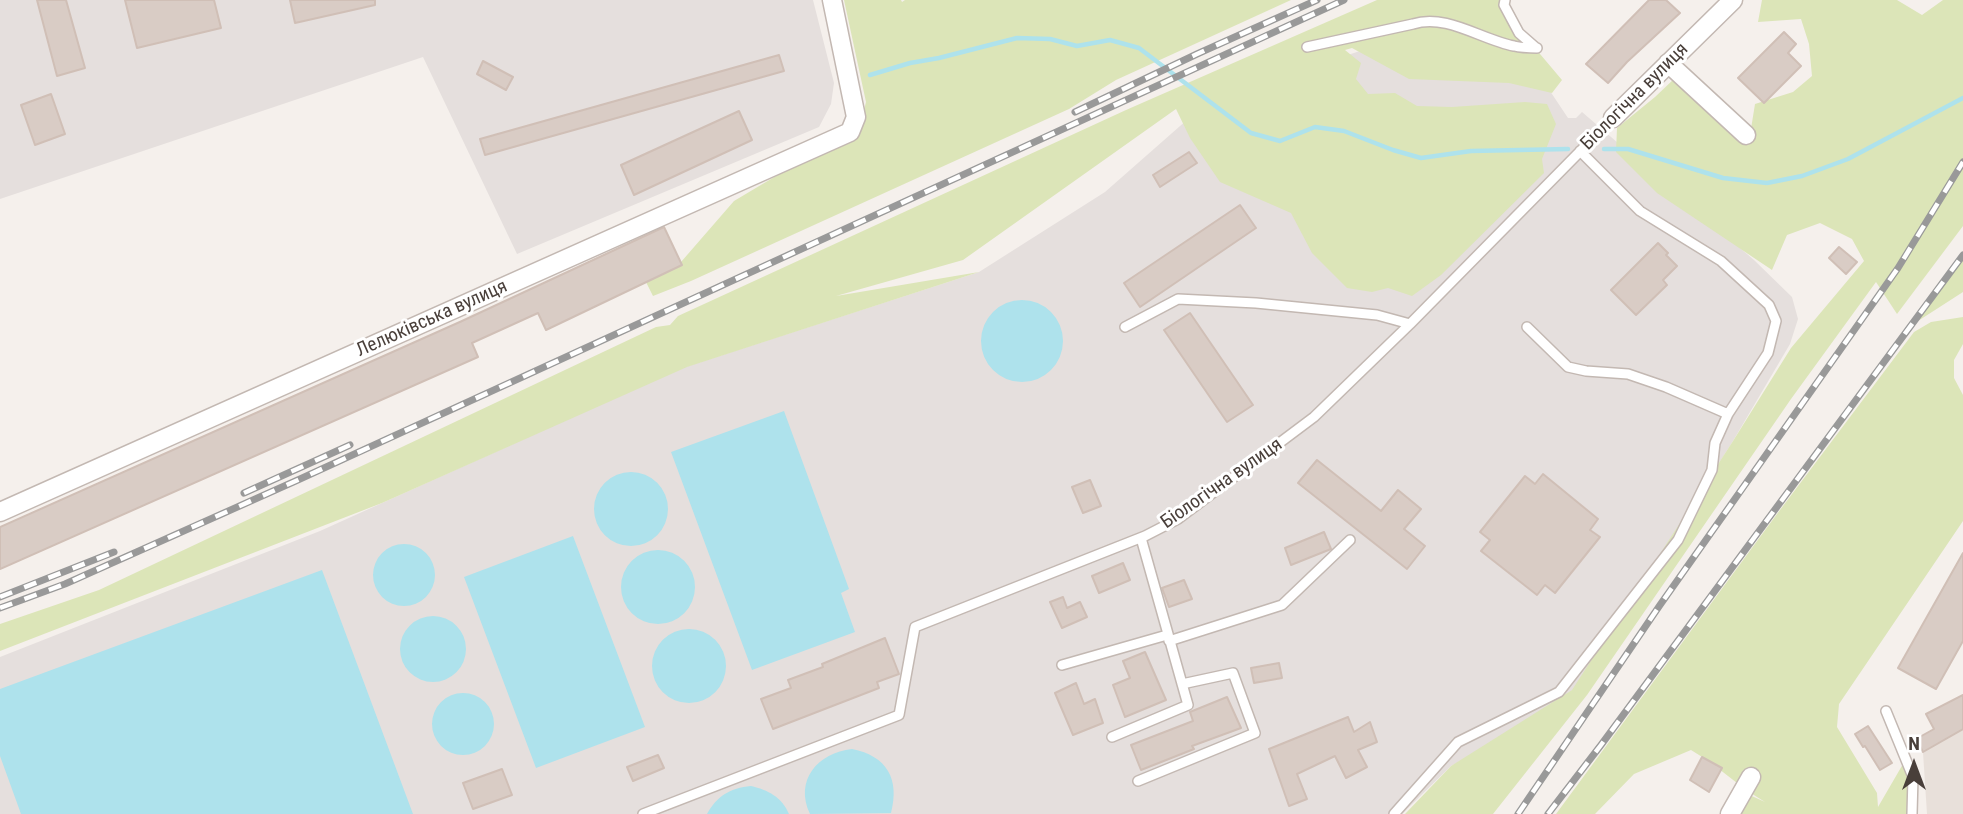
<!DOCTYPE html>
<meta charset="utf-8">
<style>
body{margin:0}
#map{position:relative;width:1963px;height:814px;overflow:hidden;background:#f5f0ec;font-family:"Roboto Condensed",sans-serif}
canvas{display:block}
.north{position:absolute;left:1879px;top:730px;width:70px;height:70px;-webkit-text-stroke:5px #fff;paint-order:stroke;rotate:0deg;font-size:19px;font-weight:700;line-height:28px;text-align:center;color:#493f3a}
.north::after{content:'';display:block;margin:auto;width:24px;height:32px;background:#493f3a;clip-path:polygon(50% 0,100% 100%,50% 72%,0 100%)}
</style>
<div id="map">
<canvas width="1963" height="814"></canvas>
<div class="north">N</div>
</div>
<script>
const g = document.querySelector('canvas').getContext('2d');
g.lineJoin = 'round';
function fill(path, color) {
  g.fillStyle = color;
  g.fill(path, 'evenodd');
}
function strokePath(path, color, width, dash) {
  g.strokeStyle = color;
  g.lineWidth = width;
  g.lineCap = dash ? 'butt' : 'round';
  g.setLineDash(dash || []);
  g.stroke(path);
}
function label(font, color, halo, rows, align = 'center') {
  g.font = font + ' "Roboto Condensed",sans-serif';
  g.lineWidth = 6;
  g.setLineDash([]);
  g.textBaseline = 'middle';
  g.strokeStyle = halo;
  g.fillStyle = color;
  for (const [text, x, y, turn = 0] of rows) {
    g.save();
    g.translate(x, y);
    g.rotate((+turn || 0) * Math.PI / 180);
    g.textAlign = isNaN(turn) ? turn : align;
    if (halo) g.strokeText(text, 0, 0);
    g.fillText(text, 0, 0);
    g.restore();
  }
}
fill(new Path2D(`
 M1963 729V814H1927L1923 752Z`), '#e8e0da');
fill(new Path2D(`
 M0 0H813L834 83 831 104 819 127 517 254 423 57 0 199Z
 M1433 27 1528 58 1568 118H1576L1582 112 1754 260 1792 297 1798 319 1790 344 1733 441 1578 686 1514 733 1451 766 1402 814H0V657L320 531 679 369 979 272 1105 192 1188 119 1293 73Z`), '#e5dfdd');
fill(new Path2D(`
 M844 0H901L902 2 905 0H1291L1116 80 1069 109 691 281 653 296 646 282 681 262 734 201 860 126 866 102Z
 M1377 0H1505L1513 22 1562 80 1552 93 1509 83 1409 79 1352 48 1345 50 1361 63 1356 79 1368 94 1395 93 1417 106 1452 107 1525 102 1547 104 1556 124 1542 159 1544 173 1441 275 1412 296 1388 288 1372 292 1347 288 1312 253 1291 213 1220 182 1190 138 1176 109 963 260 836 296 979 272 687 367 382 503 0 651V624L99 590 656 327 670 325 678 316 1126 110Z
 M1762 0H1897L1922 15 1943 0H1963V226L1897 314 1876 282 1791 399 1587 695 1493 814H1405L1451 766 1572 690 1733 441 1791 348 1864 261 1852 239 1820 223 1787 235 1772 270 1657 193 1616 152 1617 128 1655 97 1675 78 1750 135 1755 104 1793 92 1812 76 1809 44 1801 19 1758 22Z
 M1963 260V292L1918 321Z
 M1963 317V344L1954 360V378L1963 395V521L1839 704 1837 727 1877 793 1878 807 1903 764 1913 777 1912 814H1730L1743 792 1765 802C1739 787 1717 765 1691 750L1634 774 1595 814H1556L1777 514 1914 332 1931 322Z`), '#dce5b8');
fill(new Path2D(`
 M981 341a41 41 0 1 1 82 0a41 41 0 1 1-82 0Z
 M784 411 849 589 841 593 855 632 752 670 671 452Z
 M594 509a37 37 0 1 1 74 0a37 37 0 1 1-74 0Z
 M573 536 645 727 536 768 464 577Z
 M373 575a31 31 0 1 1 62 0a31 31 0 1 1-62 0Z
 M621 587a37 37 0 1 1 74 0a37 37 0 1 1-74 0Z
 M322 570 413 814H21L0 756V689Z
 M400 649a33 33 0 1 1 66 0a33 33 0 1 1-66 0Z
 M652 666a37 37 0 1 1 74 0a37 37 0 1 1-74 0Z
 M432 724a31 31 0 1 1 62 0a31 31 0 1 1-62 0Z
 M852 749C887 756 900 779 891 813L810 814C794 780 818 753 852 749Z
 M751 786C768 790 782 797 789 814H707C717 796 730 788 751 786Z`), '#aee2ec');
strokePath(new Path2D(`
 M870 75 910 63 939 58 1017 38 1050 39 1077 46 1110 40 1139 48 1251 133 1280 141 1315 127 1344 131 1393 150 1421 158 1471 151 1568 149
 M1604 149H1628L1723 178 1767 183 1802 176 1848 159 1963 98`), '#aee2ec', 4.5);
const building = new Path2D(`
 M37 0H66L85 68 57 76Z
 M125 0H214L221 28 137 48Z
 M290 0H375V5L295 23Z
 M1649 0H1666L1680 13 1627 62 1608 83 1586 64Z
 M1784 32 1796 44 1788 53 1801 66 1764 103 1738 78Z
 M779 55 784 71 485 155 480 139Z
 M483 61 513 77 506 90 477 74Z
 M51 94 65 134 35 145 21 105Z
 M739 111 752 140 634 195 621 165Z
 M1189 152 1197 163 1160 187 1153 175Z
 M1240 205 1256 228 1140 307 1124 283Z
 M664 227 682 265 546 330 538 313 472 343 478 357 0 569V527L462 321Z
 M1658 243 1668 253 1666 255 1677 266 1663 280 1667 285 1636 315 1611 290Z
 M1839 247 1857 262 1846 274 1829 258Z
 M1190 313 1253 405 1227 422 1164 330Z
 M1317 460 1381 511 1398 490 1421 509 1404 529 1425 546 1407 569 1298 483Z
 M1543 474 1598 519 1590 530 1600 537 1555 593 1545 585 1537 595 1481 551 1490 540 1480 532 1525 476 1535 484Z
 M1090 480 1101 506 1083 513 1072 487Z
 M1324 532 1331 549 1291 565 1285 548Z
 M1963 553V641L1936 689 1898 668Z
 M1123 563 1130 580 1099 593 1092 576Z
 M1184 580 1192 599 1169 607 1162 588Z
 M1063 597 1067 608 1080 602 1087 617 1062 628 1050 602Z
 M885 638 899 674 877 682 879 688 773 729 761 699 791 688 788 680 823 667 822 664Z
 M1145 652 1166 700 1125 717 1113 685 1130 678 1123 661Z
 M1279 663 1282 678 1254 683 1251 668Z
 M1076 683 1084 704 1095 699 1103 723 1073 735 1055 693Z
 M1963 695V729L1923 752 1916 739 1934 729 1926 714Z
 M1227 697 1241 728 1192 746 1194 749 1141 770 1131 745 1193 721 1190 712Z
 M1348 717 1354 732 1370 722 1377 742 1358 750 1367 767 1346 778 1335 756 1297 774 1307 799 1289 806 1269 749Z
 M1868 726 1892 763 1880 770 1865 746 1863 747 1855 734Z
 M658 755 664 768 633 781 627 767Z
 M1702 757 1722 768 1709 792 1690 780Z
 M502 769 512 795 473 809 463 783Z`);
fill(building, '#d9ccc5');
strokePath(building, '#d0bfb6', 2);
const lane = new Path2D(`
 M1505 0 1504 5 1519 33 1535 47
 M1307 47 1413 24C1446 13 1482 40 1514 46 1522 48 1529 48 1537 48
 M1125 327 1178 299 1256 303 1377 315 1410 324
 M1527 327 1568 367 1586 371 1628 374 1666 387 1728 414
 M1169 641 1282 605 1350 540
 M1062 665 1167 635
 M1886 711 1913 777 1912 814
 M1112 737 1188 705 1141 538
 M1138 781 1255 733 1233 673 1182 684
 M643 814 899 715 915 627 1145 536 1178 519 1314 417 1410 324 1613 118
 M1394 814 1458 742 1559 692 1678 540 1712 470 1715 443 1728 414 1768 353 1776 321 1769 305 1721 261 1640 211 1580 151`);
const street = new Path2D(`
 M1668 63 1746 135
 M1613 118 1733 0
 M0 512 850 132 856 117 832 0
 M1730 814 1751 777`);
strokePath(lane, '#c3b8b2', 12);
strokePath(street, '#c3b8b2', 21);
strokePath(lane, '#fff', 9);
strokePath(street, '#fff', 18);
const rail = new Path2D(`
 M1075 112 1197 54 1317 0
 M244 493 350 445
 M0 597 114 552
 M0 608 65 584 300 479 1344 0
 M1518 814 1660 605 1898 268 1963 162
 M1548 814 1601 745 1963 255`);
strokePath(rail, '#999', 7);
strokePath(rail, '#fff', 4.5, [13]);
label('19px', '#493f3a', '#fff', [
 ["Біологічна вулиця",1635,97,-45],
 ["Лелюківська вулиця",432,319,-24],
 ["Біологічна вулиця",1222,484,-35]
]);
</script>
